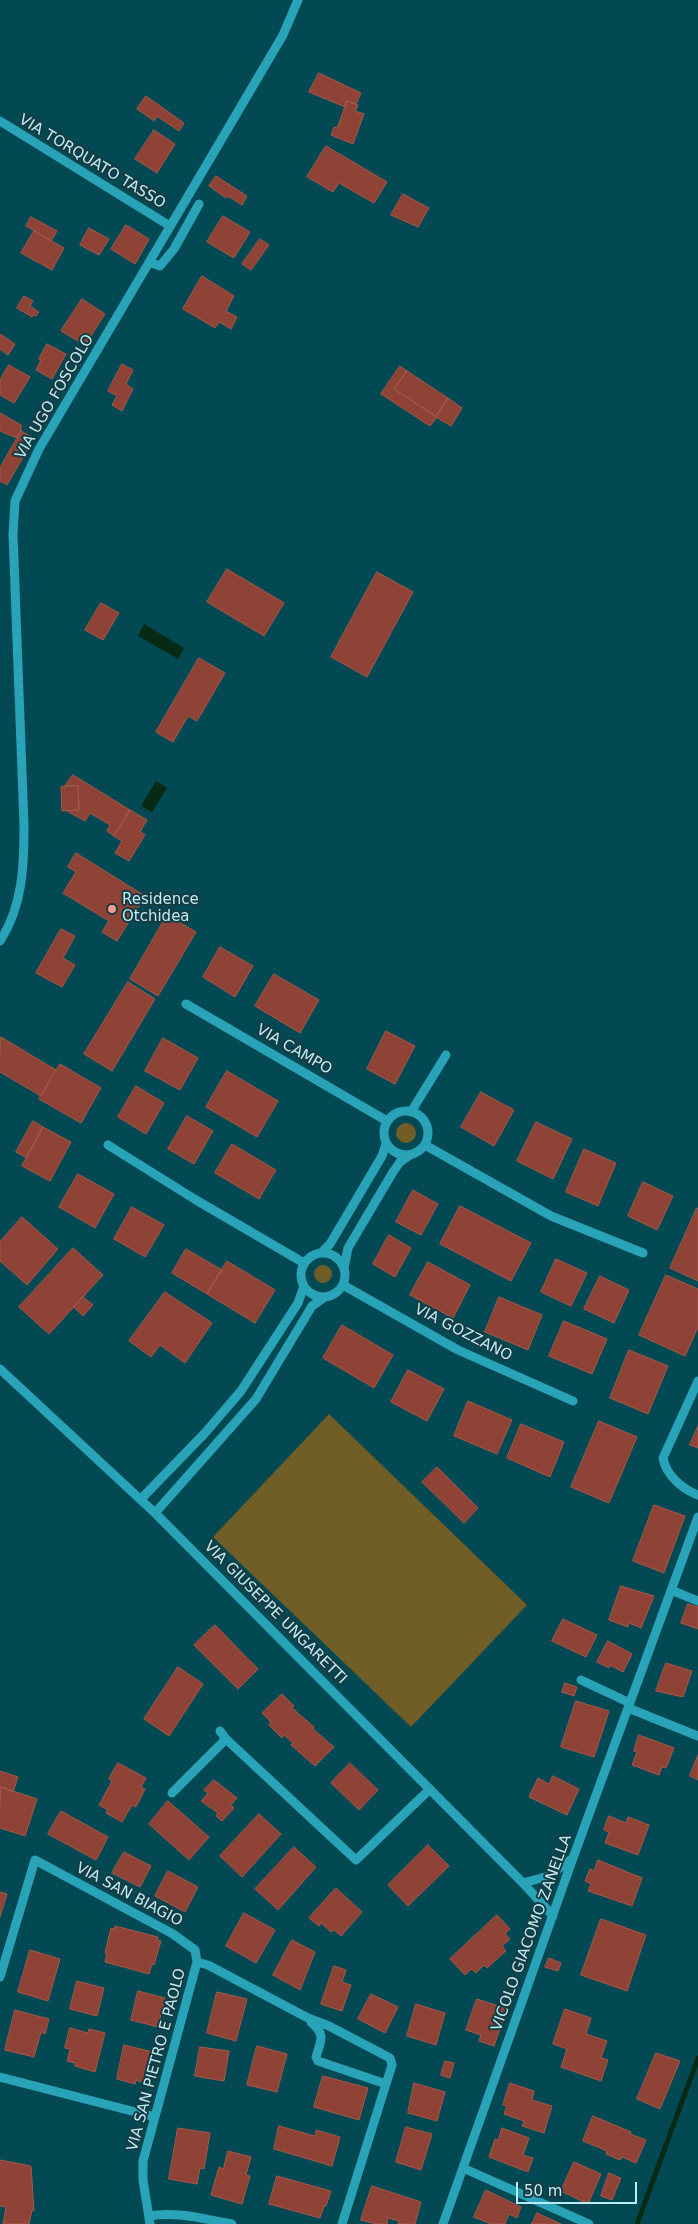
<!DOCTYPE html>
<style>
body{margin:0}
#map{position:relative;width:698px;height:2224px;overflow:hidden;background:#034953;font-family:"DejaVu Sans",sans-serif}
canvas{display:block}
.scale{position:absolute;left:516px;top:2182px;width:121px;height:22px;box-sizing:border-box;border:2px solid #bbedf7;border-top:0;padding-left:6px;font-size:15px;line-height:18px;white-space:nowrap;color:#bbedf7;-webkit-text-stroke:4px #183b42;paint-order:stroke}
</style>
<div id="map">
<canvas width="698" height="2224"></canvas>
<div class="scale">50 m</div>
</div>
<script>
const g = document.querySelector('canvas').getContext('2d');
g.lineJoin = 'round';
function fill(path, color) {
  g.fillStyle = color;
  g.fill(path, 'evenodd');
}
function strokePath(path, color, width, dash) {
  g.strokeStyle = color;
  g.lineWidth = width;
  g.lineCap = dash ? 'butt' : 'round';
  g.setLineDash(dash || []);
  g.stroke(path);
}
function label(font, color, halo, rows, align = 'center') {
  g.font = font + ' "DejaVu Sans",sans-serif';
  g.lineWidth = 4;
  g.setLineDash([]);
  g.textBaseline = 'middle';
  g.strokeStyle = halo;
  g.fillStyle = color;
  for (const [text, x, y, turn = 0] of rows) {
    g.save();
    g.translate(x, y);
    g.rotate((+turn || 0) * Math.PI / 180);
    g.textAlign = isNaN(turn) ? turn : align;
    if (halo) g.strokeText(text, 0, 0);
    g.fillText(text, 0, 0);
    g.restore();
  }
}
fill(new Path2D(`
 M396 1133a10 10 0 1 1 20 0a10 10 0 1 1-20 0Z
 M314 1274a9 9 0 1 1 18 0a9 9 0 1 1-18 0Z
 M329 1414 527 1605 411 1727 213 1537Z`), '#705e26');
fill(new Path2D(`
 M144 624 184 648 178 659 138 636Z
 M156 781 167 788 152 812 141 806Z`), '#062a13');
strokePath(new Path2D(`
 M637 2224 698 2058`), '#062a13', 5);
const building = new Path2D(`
 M319 73 361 93 356 104 347 101 345 107 309 92Z
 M146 96 184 123 179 131 157 116 154 121 137 109Z
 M347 101 358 105 355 111 364 114 353 144 331 135 334 127 337 128Z
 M154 130 175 144 157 173 135 159Z
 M326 146 387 182 374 203 339 183 333 192 307 177Z
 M216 176 247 196 242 205 228 196 226 198 209 186Z
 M403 194 429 208 418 227 391 215Z
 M223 216 250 232 234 258 207 242Z
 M31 217 57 231 51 241 26 226Z
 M126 225 149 239 135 264 111 249Z
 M89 228 109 239 99 255 80 245Z
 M34 231 64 248 52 270 21 253Z
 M260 239 269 245 251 270 242 264Z
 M202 276 234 296 226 311 237 317 231 329 219 322 215 328 183 309Z
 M24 296 33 301 30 306 39 312 36 316 33 315 32 317 17 308Z
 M82 299 105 314 85 345 61 331Z
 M0 334 15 344 8 355 0 349Z
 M47 344 66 354 52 379 36 370 41 360 39 359Z
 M122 364 133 370 126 384 133 389 122 411 112 405 117 396 108 391Z
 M9 365 30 377 14 403 0 395V380Z
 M400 366 407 371 394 389 437 417 430 426 381 394Z
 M407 371 448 398 436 417 394 389Z
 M448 398 462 408 451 426 436 417Z
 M0 413 21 425V431L17 438 0 431Z
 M21 431 34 438 7 485 0 481V468Z
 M227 569 284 603 264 636 207 602Z
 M377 572 413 592 367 677 331 657Z
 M101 603 119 613 103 640 85 630Z
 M199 658 225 673 197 721 188 716 173 742 156 732Z
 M73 775 130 810 114 836 107 831 110 825 90 813 85 821 67 811 79 810 78 786H65Z
 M78 786 79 810 62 811 61 787Z
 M130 810 147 820 140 832 145 835 129 861 115 853 122 841 114 836Z
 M76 853 145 896 117 941 102 932 109 921 63 893 76 872 68 867Z
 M167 915 196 932 158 996 130 979Z
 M61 929 75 936 63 958 75 965 62 987 36 973Z
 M220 947 253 966 235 997 203 977Z
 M274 974 319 1000 300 1033 255 1006Z
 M128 982 155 999 112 1071 84 1054Z
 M386 1031 415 1046 395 1084 367 1069Z
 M1 1037 56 1070 41 1096 0 1072Z
 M163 1038 198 1058 180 1090 145 1071Z
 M60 1064 101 1088 81 1123 39 1099Z
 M227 1071 278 1101 257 1137 206 1107Z
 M136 1086 164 1103 146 1134 118 1117Z
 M481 1092 514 1110 494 1146 461 1127Z
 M187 1116 213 1131 194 1164 168 1149Z
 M33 1121 43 1127 27 1158 16 1152Z
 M536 1122 572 1139 553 1179 517 1161Z
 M43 1127 71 1142 50 1181 22 1166Z
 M232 1144 276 1170 259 1199 215 1173Z
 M584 1149 616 1163 598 1206 566 1192Z
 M78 1174 114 1194 95 1228 59 1207Z
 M643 1182 673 1196 657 1230 628 1216Z
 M413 1190 438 1204 421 1235 396 1222Z
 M460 1206 531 1243 511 1281 440 1244Z
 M132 1207 164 1225 145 1257 114 1239Z
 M697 1208 698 1209V1281L670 1268Z
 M22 1217 58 1249 27 1285 0 1261V1242Z
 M389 1235 411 1248 395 1277 373 1264Z
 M73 1248 103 1275 49 1334 19 1307Z
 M186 1249 222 1270 207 1294 172 1273Z
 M556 1259 587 1273 571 1306 541 1292Z
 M227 1261 275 1290 255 1323 207 1294Z
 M428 1262 470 1285 453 1318 410 1295Z
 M666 1275 698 1289V1327L685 1356 639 1335Z
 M600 1276 629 1290 614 1323 584 1309Z
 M165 1292 212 1323 185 1363 160 1345 151 1357 129 1341Z
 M83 1297 93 1305 83 1316 74 1307Z
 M499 1297 542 1315 528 1350 485 1332Z
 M564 1321 607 1339 592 1374 549 1356Z
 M342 1325 393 1355 374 1388 323 1358Z
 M629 1350 668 1366 648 1414 610 1398Z
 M408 1370 444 1389 427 1421 391 1402Z
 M468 1401 512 1420 497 1454 454 1436Z
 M599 1421 637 1437 609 1503 571 1487Z
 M521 1424 564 1442 550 1477 507 1458Z
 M698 1426V1448L690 1445Z
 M437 1467 478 1508 464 1523 422 1482Z
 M654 1505 685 1516 664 1573 633 1561Z
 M621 1586 654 1596 641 1628 629 1623 628 1627 609 1620Z
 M688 1604 698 1607V1629L681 1623Z
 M563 1619 597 1635 586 1657 552 1641Z
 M215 1625 258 1669 238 1689 194 1645Z
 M608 1641 632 1654 623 1672 610 1665 609 1668 597 1662Z
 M666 1663 692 1671 683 1697 656 1691Z
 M178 1667 203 1684 169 1736 144 1719Z
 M565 1683 577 1687 574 1696 562 1692Z
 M282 1694 294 1706 292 1708 314 1727 313 1729 334 1747 315 1766 291 1745 293 1743 284 1735 282 1738 269 1725 271 1722 262 1713Z
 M576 1701 609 1711 594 1757 561 1747Z
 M639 1735 674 1748 666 1768 662 1767 659 1775 632 1765 637 1752 634 1751Z
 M698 1755V1780L690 1776Z
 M118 1763 146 1778 141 1787 145 1789 136 1807 132 1805 122 1822 106 1813 108 1810 99 1805 112 1781 109 1779Z
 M350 1763 378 1790 359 1810 331 1783Z
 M0 1771 18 1777 13 1792 0 1787Z
 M553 1776 579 1789 567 1815 529 1797 538 1778 549 1784Z
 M214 1780 237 1798 231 1805 234 1808 222 1821 216 1816 218 1813 201 1801 208 1793 204 1790Z
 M1 1787 37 1799 25 1836 0 1828Z
 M168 1801 209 1837 189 1860 149 1824Z
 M61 1811 108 1837 96 1860 48 1834Z
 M259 1814 281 1834 242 1877 220 1856Z
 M609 1816 626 1823 628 1817 649 1825 638 1855 605 1843 609 1832 604 1830Z
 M428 1845 449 1866 408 1906 388 1885Z
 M294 1847 316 1867 278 1910 255 1889Z
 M124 1852 151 1866 140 1887 112 1873Z
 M598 1860 642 1878 632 1906 588 1891 591 1884 585 1881 590 1869 594 1871Z
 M168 1871 198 1887 185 1912 155 1896Z
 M336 1888 362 1912 341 1936 334 1930 331 1932 321 1923 319 1926 309 1918Z
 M0 1892 7 1894 0 1917Z
 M244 1913 275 1930 256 1963 226 1946Z
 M497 1915 510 1929 505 1934 510 1939 502 1946 506 1951 487 1968 484 1965 476 1973 471 1969 465 1975 450 1959Z
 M601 1919 646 1935 627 1991 581 1975Z
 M115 1926 158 1937 157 1940 161 1941 154 1965 152 1964 149 1974 105 1962 107 1954 105 1953 111 1928 115 1929Z
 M292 1940 315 1952 300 1990 273 1975Z
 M30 1950 60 1959 48 2001 18 1992Z
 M549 1958 561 1963 558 1971 545 1967Z
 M334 1966 346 1970 342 1982 351 1985 342 2011 321 2004Z
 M77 1981 104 1988 97 2016 70 2009Z
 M138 1991 165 1998 158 2027 131 2020Z
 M217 1992 247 1999 236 2041 207 2033Z
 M371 1994 398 2007 385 2033 358 2019Z
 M477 1999 507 2009 494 2046 479 2041 481 2035 466 2030Z
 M416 2004 445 2013 436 2045 407 2036Z
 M565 2009 591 2018 586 2034 607 2041 601 2058 608 2060 601 2081 561 2067 567 2049 553 2044Z
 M15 2010 49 2019 45 2034 41 2032 34 2057 5 2050Z
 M70 2028 88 2033 89 2029 105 2033 95 2072 75 2066V2063L67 2061 70 2049 65 2048Z
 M124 2045 153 2052 145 2083 136 2080 135 2084 117 2079Z
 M257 2046 287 2054 277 2092 247 2085Z
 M200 2047 229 2051 224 2081 195 2076Z
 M656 2053 680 2061 660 2109 637 2099Z
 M445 2061 454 2063 450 2078 441 2075Z
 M323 2076 368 2088 359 2120 314 2107Z
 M414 2083 445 2092 437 2121 408 2113Z
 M510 2083 534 2091 532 2100 552 2106 544 2133 522 2126 524 2121 504 2114 507 2106 503 2105Z
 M593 2116 631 2132 630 2134 646 2140 636 2163 622 2157 620 2160 606 2154 607 2151 583 2141Z
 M279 2126 315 2136 316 2130 340 2137 332 2166 274 2149Z
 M406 2127 432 2134 421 2170 396 2162Z
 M178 2128 210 2133 204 2169 200 2168 197 2184 169 2179Z
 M502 2128 529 2138 523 2155 533 2158 528 2172 489 2157 495 2139 498 2140Z
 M228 2151 251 2157 246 2175 250 2176 242 2204 211 2195 219 2167 223 2169Z
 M0 2160 31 2166 34 2211 32 2210 29 2224H3L6 2207 0 2206Z
 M574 2162 601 2174 588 2204 561 2191Z
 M609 2173 621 2178 612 2200 601 2196Z
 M277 2176 331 2191 326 2206H324L320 2218 269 2204Z
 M372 2186 421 2202 415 2224H398L399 2221 388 2218 387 2224H376L361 2220Z
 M486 2190 521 2207 517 2218 509 2214 505 2224H491L474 2217Z
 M537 2213 561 2224H532Z`);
fill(building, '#8f4336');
strokePath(building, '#a65849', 1);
strokePath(new Path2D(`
 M0 121 170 226
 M149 262 160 266 174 249 199 204
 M0 941C23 906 24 865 24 825L13 534 15 501 39 449 283 35 298 0
 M186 1004 387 1121
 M384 1133a22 22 0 1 1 44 0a22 22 0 1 1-44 0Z
 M411 1112 446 1055
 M108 1145 196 1200 304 1263
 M425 1145 551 1216 643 1253
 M322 1252 330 1244 382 1156 386 1144
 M301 1275a22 22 0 1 1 44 0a22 22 0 1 1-44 0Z
 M344 1268 348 1248 393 1172 400 1162 410 1155
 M343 1285 458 1350 573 1401
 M0 1369 155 1513 523 1883 553 1916
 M698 1381 663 1458C666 1475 682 1489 698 1495
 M141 1499 205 1433 241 1391 298 1303 304 1286
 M155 1513 256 1399 312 1306 325 1297
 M671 1590 698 1601
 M581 1680 630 1703
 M628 1708 698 1736
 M220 1731 226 1739 356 1860 430 1789
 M172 1793 226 1739
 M523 1883 549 1876 573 1858
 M197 1962 208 1965 308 2018 329 2026 390 2058 392 2065 342 2224
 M0 1977 35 1860 173 1934 195 1950 197 1962 143 2161V2180L150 2224
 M311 2022C326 2035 321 2040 316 2057L318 2061 386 2084
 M0 2077 155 2117
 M463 2168 589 2224
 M149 2216C177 2211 204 2219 232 2224
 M443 2224 573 1858 698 1517`), '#28a3b7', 9);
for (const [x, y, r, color] of [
 [112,909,5,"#f49d8c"]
]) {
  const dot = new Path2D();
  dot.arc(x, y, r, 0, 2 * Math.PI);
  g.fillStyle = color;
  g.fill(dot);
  strokePath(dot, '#183b42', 2);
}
label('15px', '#bbedf7', '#183b42', [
 ["VIA TORQUATO TASSO",92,162,31],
 ["VIA UGO FOSCOLO",55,397,-60],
 ["VIA CAMPO",294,1050,30],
 ["VIA GOZZANO",463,1333,27],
 ["VIA GIUSEPPE UNGARETTI",275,1613,45],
 ["VIA SAN BIAGIO",129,1895,28],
 ["VICOLO GIACOMO ZANELLA",532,1933,-70],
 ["VIA SAN PIETRO E PAOLO",157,2060,-75]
]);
label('15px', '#bbedf7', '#183b42', [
 ["Residence",122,900],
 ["Otchidea",122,917]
], 'left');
</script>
